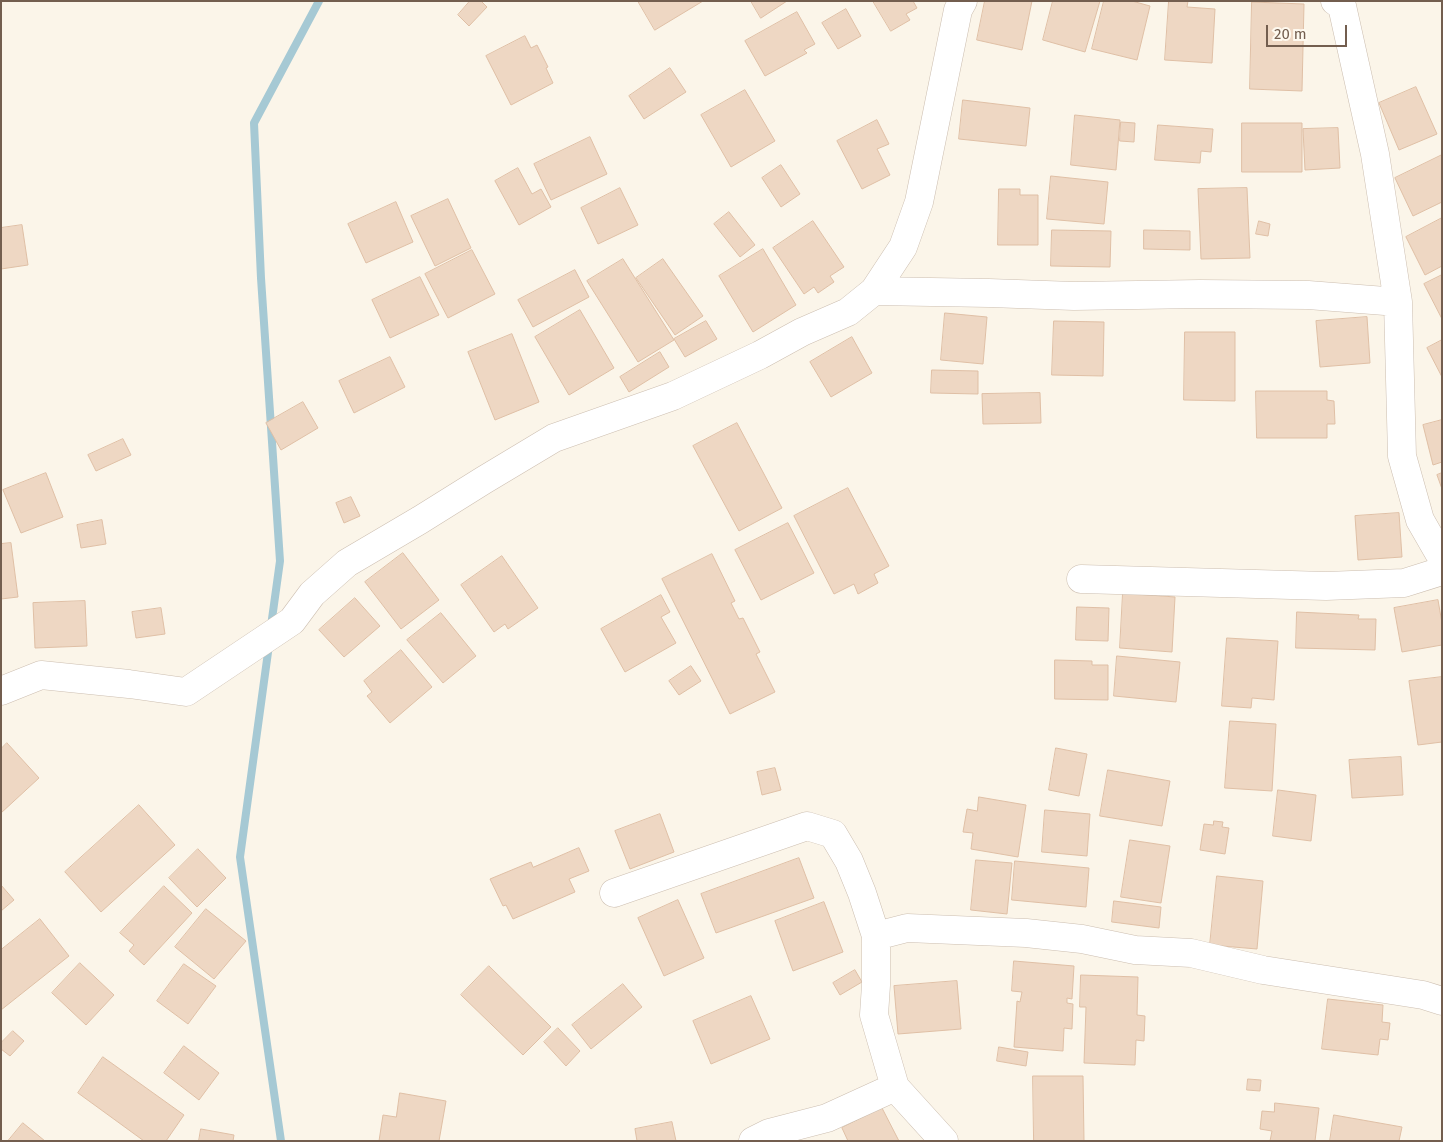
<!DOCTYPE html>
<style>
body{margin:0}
#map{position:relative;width:1443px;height:1142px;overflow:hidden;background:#fbf5e9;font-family:"Fira Sans",sans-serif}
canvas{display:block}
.frame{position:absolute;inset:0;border:2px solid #735e4f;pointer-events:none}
.scale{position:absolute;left:1266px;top:25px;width:81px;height:22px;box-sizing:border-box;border:2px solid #735e4f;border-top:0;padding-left:6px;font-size:15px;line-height:18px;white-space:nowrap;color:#735e4f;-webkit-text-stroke:4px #fef9ef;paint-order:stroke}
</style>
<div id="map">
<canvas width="1443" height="1142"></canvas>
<div class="frame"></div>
<div class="scale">20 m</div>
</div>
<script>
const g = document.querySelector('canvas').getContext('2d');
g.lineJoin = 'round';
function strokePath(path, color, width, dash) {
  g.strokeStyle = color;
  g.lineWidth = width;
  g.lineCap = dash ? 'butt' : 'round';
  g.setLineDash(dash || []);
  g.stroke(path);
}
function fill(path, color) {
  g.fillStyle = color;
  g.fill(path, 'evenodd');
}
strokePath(new Path2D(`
 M271 626 280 561 261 278 254 123 319 1
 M269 645 240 857 281 1141`), '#a6c9d4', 8);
const building = new Path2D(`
 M470 1H481L487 7 469 26 458 15Z
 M638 1H703L655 30Z
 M751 1H787L761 18Z
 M873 1H913L917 8 906 14 910 20 891 31Z
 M985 1H1032L1022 50 977 40Z
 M1053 1H1100L1085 52 1043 40Z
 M1104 1H1132L1150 6 1137 60 1092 49Z
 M1169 1H1188L1187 7 1215 9 1212 63 1165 60Z
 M1252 2 1304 4 1302 91 1250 89Z
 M846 9 861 36 838 49 822 23Z
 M797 12 815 44 804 50 807 53 765 76 745 41Z
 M525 36 531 48 537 45 548 67 546 68 553 83 511 105 486 56Z
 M670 68 686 92 644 119 629 96Z
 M1416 87 1437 134 1399 150 1379 103Z
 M745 90 775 141 731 167 701 115Z
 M963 100 1030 108 1026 146 959 139Z
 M1075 115 1120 120 1116 170 1071 165Z
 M877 120 889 144 877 149 890 175 862 189 837 141Z
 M1121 122 1135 123 1134 142 1120 141Z
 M1242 123H1302V172H1242Z
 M1158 125 1213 129 1211 152 1201 151 1200 163 1155 160Z
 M1338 128 1340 168 1305 170 1303 129Z
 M590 137 607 174 551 200 534 164Z
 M1442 155V202L1413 216 1395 178Z
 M781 165 800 194 781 207 762 178Z
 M518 168 532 194 541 189 551 207 519 225 495 181Z
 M1051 176 1108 182 1104 224 1047 219Z
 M620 188 638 225 598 244 581 208Z
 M1247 188 1250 258 1201 259 1198 189Z
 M999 189H1020V195H1038V245H998Z
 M448 199 471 248 435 266 411 216Z
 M396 202 413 242 366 263 348 224Z
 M729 212 755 245 740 257 714 224Z
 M1442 218V266L1425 275 1406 237Z
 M813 221 844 267 830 276 834 282 818 293 814 287 804 294 773 248Z
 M1259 221 1270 224 1268 236 1256 234Z
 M22 225 28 265 1 269V228Z
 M1052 230 1111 231 1110 267 1051 266Z
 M1144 230 1190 231V250L1144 249Z
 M763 249 796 305 753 332 719 276Z
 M472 250 495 294 448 318 425 274Z
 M623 259 674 340 638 362 587 281Z
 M663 259 703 316 675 335 636 278Z
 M575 270 589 297 533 327 518 300Z
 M1442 275V319L1424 284Z
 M420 277 439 315 390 338 372 300Z
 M580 310 614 368 569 395 535 337Z
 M945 313 987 317 983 364 941 360Z
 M1367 317 1370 363 1320 367 1316 321Z
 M706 321 717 339 685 357 674 339Z
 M1054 321 1104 322 1103 376 1052 375Z
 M1185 332H1235V401L1184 400Z
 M512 334 539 402 495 420 468 352Z
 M852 337 872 373 831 397 810 362Z
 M1442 340V377L1427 348Z
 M660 352 669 367 629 392 620 377Z
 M390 357 405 387 354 413 339 381Z
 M932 370 978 371V394L931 393Z
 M1256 391H1327V400L1334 401 1335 424H1327V438H1257Z
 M1040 393 1041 423 983 424 982 394Z
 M303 402 318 428 281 450 266 423Z
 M1442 420V462L1433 465 1423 425Z
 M737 423 782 508 739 531 693 446Z
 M123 439 131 455 96 471 88 455Z
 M46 473 63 517 21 533 3 490Z
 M1442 473V489L1437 475Z
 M848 488 889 566 874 574 878 583 858 594 854 584 834 594 794 516Z
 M351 497 360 516 344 523 336 503Z
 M1399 513 1402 557 1358 560 1355 516Z
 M102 520 106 544 81 548 77 525Z
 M788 523 814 573 761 600 735 550Z
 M11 543 18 597 1 599V544Z
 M403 553 439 600 401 629 365 582Z
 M712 554 735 601 731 603 739 619 743 618 760 652 756 654 775 692 730 714 662 579Z
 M502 556 538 608 508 629 505 624 494 632 461 585Z
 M1123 593 1175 597 1172 652 1120 648Z
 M661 595 670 612 661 617 676 643 625 672 601 629Z
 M355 598 380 626 344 657 319 630Z
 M1438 600 1442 623V645L1402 652 1394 608Z
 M85 601 87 646 35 648 33 603Z
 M1077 607 1109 608 1108 641 1076 640Z
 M161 608 165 634 136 638 132 612Z
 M1297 612 1359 615 1358 619H1376L1375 650 1296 648Z
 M441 613 476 656 443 683 407 640Z
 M1227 638 1278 641 1274 700 1252 698 1251 708 1222 706Z
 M401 650 432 687 390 723 367 696 372 692 364 681Z
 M1117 656 1180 662 1176 702 1114 696Z
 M1055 660 1092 661V665H1108V700L1055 699Z
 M691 666 701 681 679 695 669 681Z
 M1442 677V742L1418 745 1409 681Z
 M1230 721 1276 724 1272 791 1225 788Z
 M7 743 39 778 1 813V749Z
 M1056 748 1087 754 1079 796 1049 790Z
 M1401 757 1403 795 1352 798 1349 760Z
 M775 768 781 790 762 795 757 772Z
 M1108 770 1170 781 1162 826 1100 816Z
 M1278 790 1316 795 1311 841 1273 836Z
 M979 797 1026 805 1018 857 971 849 973 833 963 832 967 809 977 811Z
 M139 805 175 845 101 912 65 872Z
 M1045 810 1090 814 1087 856 1042 852Z
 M660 814 674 852 630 869 615 831Z
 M1214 821 1223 822 1222 827 1229 828 1225 854 1200 850 1204 824 1213 825Z
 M1130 840 1170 846 1161 903 1121 897Z
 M579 848 589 871 569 879 575 892 513 919 506 905 503 906 490 879 531 862 533 867Z
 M198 849 226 878 197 907 169 878Z
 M799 858 814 898 716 933 701 894Z
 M976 860 1012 863 1007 914 971 910Z
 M1015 861 1089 868 1086 907 1012 900Z
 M1217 876 1263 881 1257 949 1210 945Z
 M1 885 14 900 1 911Z
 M164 886 192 913 144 965 129 951 134 945 120 933Z
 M678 900 704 958 664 976 638 918Z
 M1114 901 1161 907 1159 928 1112 922Z
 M824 902 843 952 793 971 775 921Z
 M206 909 246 941 214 979 175 947Z
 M40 919 69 956 1 1010V950Z
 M1014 961 1074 966 1072 999 1067 998V1003L1073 1004 1072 1029 1064 1028 1063 1051 1014 1047 1017 1001 1020 1002 1022 992 1012 991Z
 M80 963 114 995 86 1025 52 993Z
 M184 964 216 986 188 1024 157 1001Z
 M489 966 551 1027 523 1055 461 995Z
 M855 970 862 982 840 995 833 983Z
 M1081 975 1138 977 1137 1015 1145 1016 1144 1041 1136 1040 1135 1065 1084 1063 1086 1007H1080Z
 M957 981 961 1029 898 1034 894 986Z
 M623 984 642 1007 591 1049 572 1025Z
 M751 996 770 1039 711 1064 693 1021Z
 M1328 999 1383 1005 1382 1022 1390 1023 1388 1040 1380 1039 1378 1055 1322 1049Z
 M558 1028 580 1051 566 1066 544 1042Z
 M13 1031 24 1041 10 1056 1 1049V1043Z
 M184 1046 219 1073 199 1100 164 1073Z
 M999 1047 1028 1052 1026 1066 997 1061Z
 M103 1057 184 1115 166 1141H144L78 1093Z
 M1033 1076H1083L1084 1141H1034Z
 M1248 1079 1261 1080 1260 1091 1247 1090Z
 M400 1093 446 1101 439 1141H379L383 1115 396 1117Z
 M1275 1103 1319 1108 1315 1141H1270L1272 1131 1260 1129 1262 1111 1274 1112Z
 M882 1108 899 1141H848L842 1128Z
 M1334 1115 1402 1127 1399 1141H1330Z
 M672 1122 676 1141H637L635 1129Z
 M23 1123 45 1141H8Z
 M201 1129 234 1135 233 1141H199Z`);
fill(building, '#eed7c3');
strokePath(building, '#dfbfa5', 1);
const minor = new Path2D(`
 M1335 1 1342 6 1375 154 1398 302
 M874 291 989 293 1074 296 1200 294 1308 295 1398 302 1402 456 1420 520 1439 553 1442 555
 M1081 579 1326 586 1404 583 1442 571
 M1 691 41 675 129 684 186 692 292 621 312 594 347 563 420 520 484 480 554 438 673 396 760 355 802 332 848 312 874 291 903 247 919 202 958 10 963 1
 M614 893 807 826 833 834 849 861 862 893 876 936V985L874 1015 895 1087 944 1141
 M876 936 907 928 1026 933 1082 939 1135 950 1191 953 1263 970 1423 995 1442 1001
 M753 1141 769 1133 827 1118 895 1087`);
strokePath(minor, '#ccbeb0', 29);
strokePath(minor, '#fff', 28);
</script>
